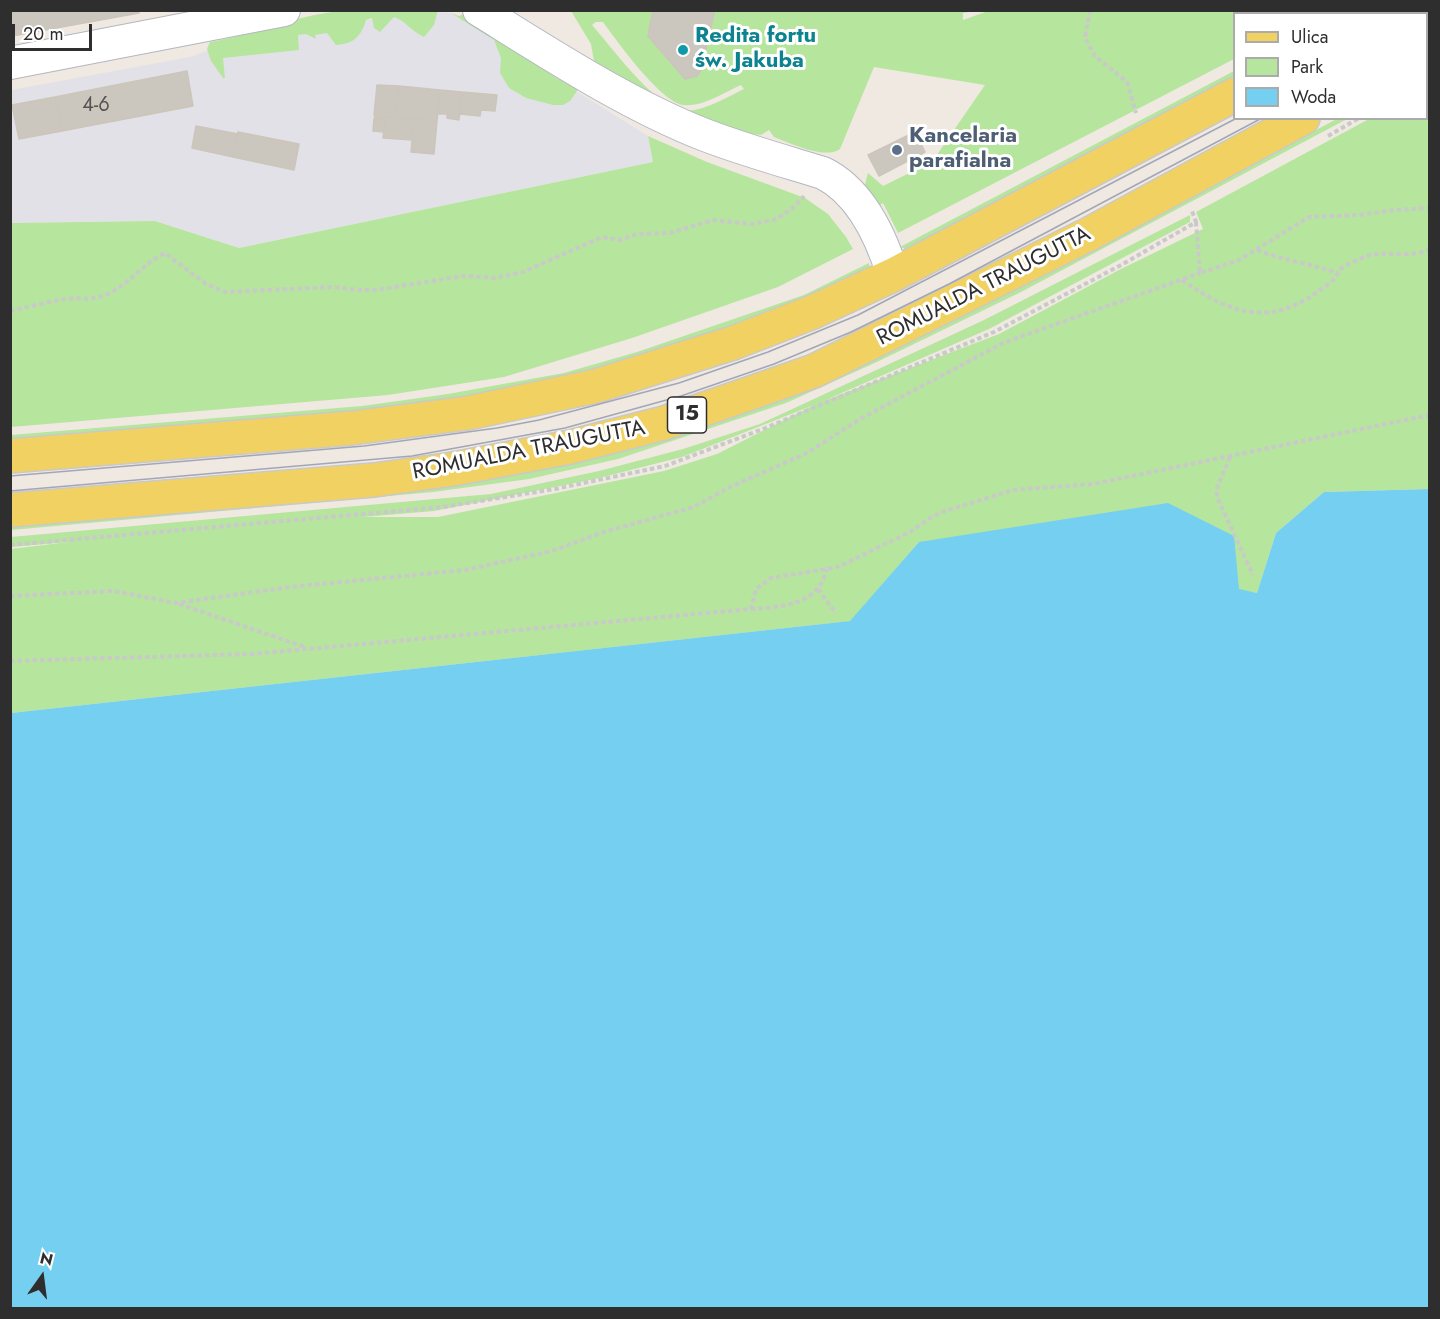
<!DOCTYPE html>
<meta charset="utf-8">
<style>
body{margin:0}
#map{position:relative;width:1440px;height:1319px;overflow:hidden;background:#efe9e1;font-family:Jost,sans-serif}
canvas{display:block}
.frame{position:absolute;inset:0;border:12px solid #2e2e2e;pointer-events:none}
.legend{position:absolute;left:1233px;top:12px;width:195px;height:108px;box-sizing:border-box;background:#fff;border:2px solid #ababab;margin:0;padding:8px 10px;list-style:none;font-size:18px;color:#2e2e2e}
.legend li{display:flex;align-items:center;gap:12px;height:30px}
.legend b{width:30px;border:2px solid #ababab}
.north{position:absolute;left:12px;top:1247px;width:60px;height:60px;-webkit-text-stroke:4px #fff;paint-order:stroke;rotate:14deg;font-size:16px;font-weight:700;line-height:24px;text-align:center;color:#2e2e2e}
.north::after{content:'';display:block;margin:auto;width:21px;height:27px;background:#2e2e2e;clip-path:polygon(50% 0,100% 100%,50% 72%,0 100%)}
.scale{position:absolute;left:12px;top:24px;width:80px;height:27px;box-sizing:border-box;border:3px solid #2e2e2e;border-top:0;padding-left:8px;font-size:18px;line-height:21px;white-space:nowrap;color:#2e2e2e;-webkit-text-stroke:4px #fff;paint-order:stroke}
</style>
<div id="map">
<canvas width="1440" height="1319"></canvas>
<div class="frame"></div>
<ul class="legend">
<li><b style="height:8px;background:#f2d163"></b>Ulica</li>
<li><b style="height:16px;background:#b6e59e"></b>Park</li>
<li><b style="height:16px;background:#75cff0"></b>Woda</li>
</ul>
<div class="north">N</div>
<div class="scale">20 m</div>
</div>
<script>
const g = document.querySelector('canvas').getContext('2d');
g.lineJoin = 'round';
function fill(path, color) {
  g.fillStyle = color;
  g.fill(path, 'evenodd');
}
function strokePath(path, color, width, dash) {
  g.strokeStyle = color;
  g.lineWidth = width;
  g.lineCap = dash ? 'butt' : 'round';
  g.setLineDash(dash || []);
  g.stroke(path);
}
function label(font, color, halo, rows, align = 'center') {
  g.font = font + ' Jost,sans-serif';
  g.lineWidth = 6;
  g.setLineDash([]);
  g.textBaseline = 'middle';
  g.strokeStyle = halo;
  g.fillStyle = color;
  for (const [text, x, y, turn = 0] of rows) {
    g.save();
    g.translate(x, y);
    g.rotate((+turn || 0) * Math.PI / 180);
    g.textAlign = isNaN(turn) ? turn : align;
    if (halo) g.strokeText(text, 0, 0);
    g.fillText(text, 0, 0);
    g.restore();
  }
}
fill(new Path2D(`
 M418 11 451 13 464 19 494 40 648 136 653 162 239 248 155 221 11 223V90L190 57 217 47Z`), '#e3e1e8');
fill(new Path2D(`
 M438 10 434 25 424 37C412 32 406 21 394 17L380 32 374 28 372 18 366 20C361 37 353 44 336 45L327 33 315 35 316 39 306 34 298 35 299 50 223 58 225 78H223L211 61 207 49 210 42C254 35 296 15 341 11 372 7 406 11 438 10Z
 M991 10 1328 11 1322 14H1234V59L898 233 883 203 877 207 864 188 868 173 883 186 932 162 985 85 874 67 840 149C825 160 790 143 774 137L769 130 761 135C744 133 730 128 713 128L604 73 594 61 591 44 571 11H653L648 36 685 79 697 76 701 70 715 11H974L963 13V20ZM596 22H603C617 41 661 103 684 105 703 107 725 92 741 85L744 89C727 97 706 110 687 111 659 113 611 46 592 25Z
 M451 13 459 16 464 14 470 16 538 63 542 68 558 79 567 80 579 88 570 101 563 105H553L526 98 509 88 500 73 501 58 494 40Z
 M1234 71V80L910 250 900 247Z
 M1429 86V489L1324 492 1276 533 1257 593 919 542 851 621 11 713V549L69 542 11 547V537L491 494 599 471 683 449 760 424 984 320 1190 215V222L989 329 821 402 999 334 1119 270 1203 229 1196 212 1369 119 1426 118 1427 88ZM814 405 717 454 664 471 438 517H363L434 511 595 479 682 457Z
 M1337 119H1347L1021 292 879 361 786 403 618 459 529 479 433 492 11 530V523L427 487 533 471 671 437 741 414 897 349Z
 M648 136 707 162 805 198 828 214 846 237 853 249 778 287 632 338 504 377 388 395 11 427V223L155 221 239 248 653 162Z
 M869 263 870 271 758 319 662 352 499 394 395 409 11 442V435L362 406 448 394 564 373 637 352 804 295Z`), '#b6e59e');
fill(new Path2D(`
 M1429 489V1308H11V713L850 621 919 542 1168 503 1234 536 1239 589 1257 593 1276 533 1324 492Z`), '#75cff0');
const building = new Path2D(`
 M10 10H139V13L12 36Z
 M653 10H715L701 70 697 76 685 79 648 36Z
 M187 71 193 106 62 131 55 97Z
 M377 85 399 86 396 118 374 115Z
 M399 86 440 90 437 121 396 118Z
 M440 90 462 92 459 120 447 118V114H438Z
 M462 92 497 95 495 111 481 110 480 116 460 114Z
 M55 97 62 131 19 139 12 105Z
 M375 116 414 119 412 140 383 138 385 120 374 119Z
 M374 119 385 120 384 132 373 131Z
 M414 119 437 121 434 154 411 152Z
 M196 126 238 134 233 157 192 148Z
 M238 132 299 144 294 170 233 157Z
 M915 132 925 152 879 176 868 155Z`);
fill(building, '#cbc7bf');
strokePath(building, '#cbc5ba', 1.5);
const street = new Path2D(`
 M479 10C550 54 628 105 705 135 744 150 784 161 823 173 861 192 881 236 893 275
 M10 63 284 10`);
const primary = new Path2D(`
 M1388 14 1394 10
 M1426 52 1430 50
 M10 456 352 428 468 413 596 386 733 343 813 312 893 275 1234 95
 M10 510 374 480 453 469 570 447 664 423 814 371 1089 234 1303 118`);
strokePath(street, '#b4b7c1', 34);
strokePath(primary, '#c9c9c9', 36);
strokePath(new Path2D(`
 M1090 10 1085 38 1095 56 1127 82 1136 113
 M1335 14 1340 10
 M1328 136 1359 118
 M1196 222 1200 273 1239 260 1309 217 1359 215 1395 210 1430 208
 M1257 250C1283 260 1311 264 1338 273
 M1182 280C1233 315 1270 328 1323 288 1327 285 1331 282 1334 279 1337 276 1338 271 1342 268 1348 264 1359 259 1367 256 1387 250 1411 259 1430 249
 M10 311C28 307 47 302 65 299 83 297 91 302 110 293 131 282 144 263 165 253L206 284 225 292 332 287 359 290H376L463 276 495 278 523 272 602 237 620 240 637 234 670 233 713 220 752 224 777 219 794 207 804 196
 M1230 457 1217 488V497L1253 575
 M10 545 443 507 555 489 665 466 763 429 994 332 1123 264 1196 222 1192 211
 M818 589 836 614
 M10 596 114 591 176 603 290 587 465 570 552 551 604 532 694 507 728 488 807 453 860 419 1003 343 1200 273
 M179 604 305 647
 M751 609C781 607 820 605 826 569
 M10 661 252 654 751 609 756 589 771 578 838 567 910 532 930 518 945 511 1013 490 1093 484 1430 415`), '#c9c9c9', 4, [4.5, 3]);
strokePath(street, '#fff', 32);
strokePath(primary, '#f2d163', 33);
strokePath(new Path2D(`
 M1426 19 1430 18
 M1426 32 1430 30
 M10 476 364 446 497 428 539 420 679 383 768 352 858 315 1237 118
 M10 491 412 456 565 428 681 396 774 364 851 332 949 284 1262 118`), '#a3a6b8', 1.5);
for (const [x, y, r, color] of [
 [683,50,6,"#0f9aa8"],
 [897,150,6,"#5c6f8a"]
]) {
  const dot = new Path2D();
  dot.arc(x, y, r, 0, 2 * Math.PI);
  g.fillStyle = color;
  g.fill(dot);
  strokePath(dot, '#fff', 2);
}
label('20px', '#555452', null, [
 ["4-6",96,106]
]);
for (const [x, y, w] of [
 [687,415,39]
]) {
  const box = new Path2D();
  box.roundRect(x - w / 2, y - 18, w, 36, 4.5);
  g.fillStyle = '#fff';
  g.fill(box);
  strokePath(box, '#2e2e2e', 1.5);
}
label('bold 21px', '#2e2e2e', null, [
 ["15",687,415]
]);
label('bold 22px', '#0d838f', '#fff', [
 ["Redita fortu",695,37],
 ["św. Jakuba",695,62]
], 'left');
label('bold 22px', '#4e5e75', '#fff', [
 ["Kancelaria",909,137],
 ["parafialna",909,162]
], 'left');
label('22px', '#2e2e2e', '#fff', [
 ["ROMUALDA TRAUGUTTA",984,287,-27],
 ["ROMUALDA TRAUGUTTA",529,451,-11]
]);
</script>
